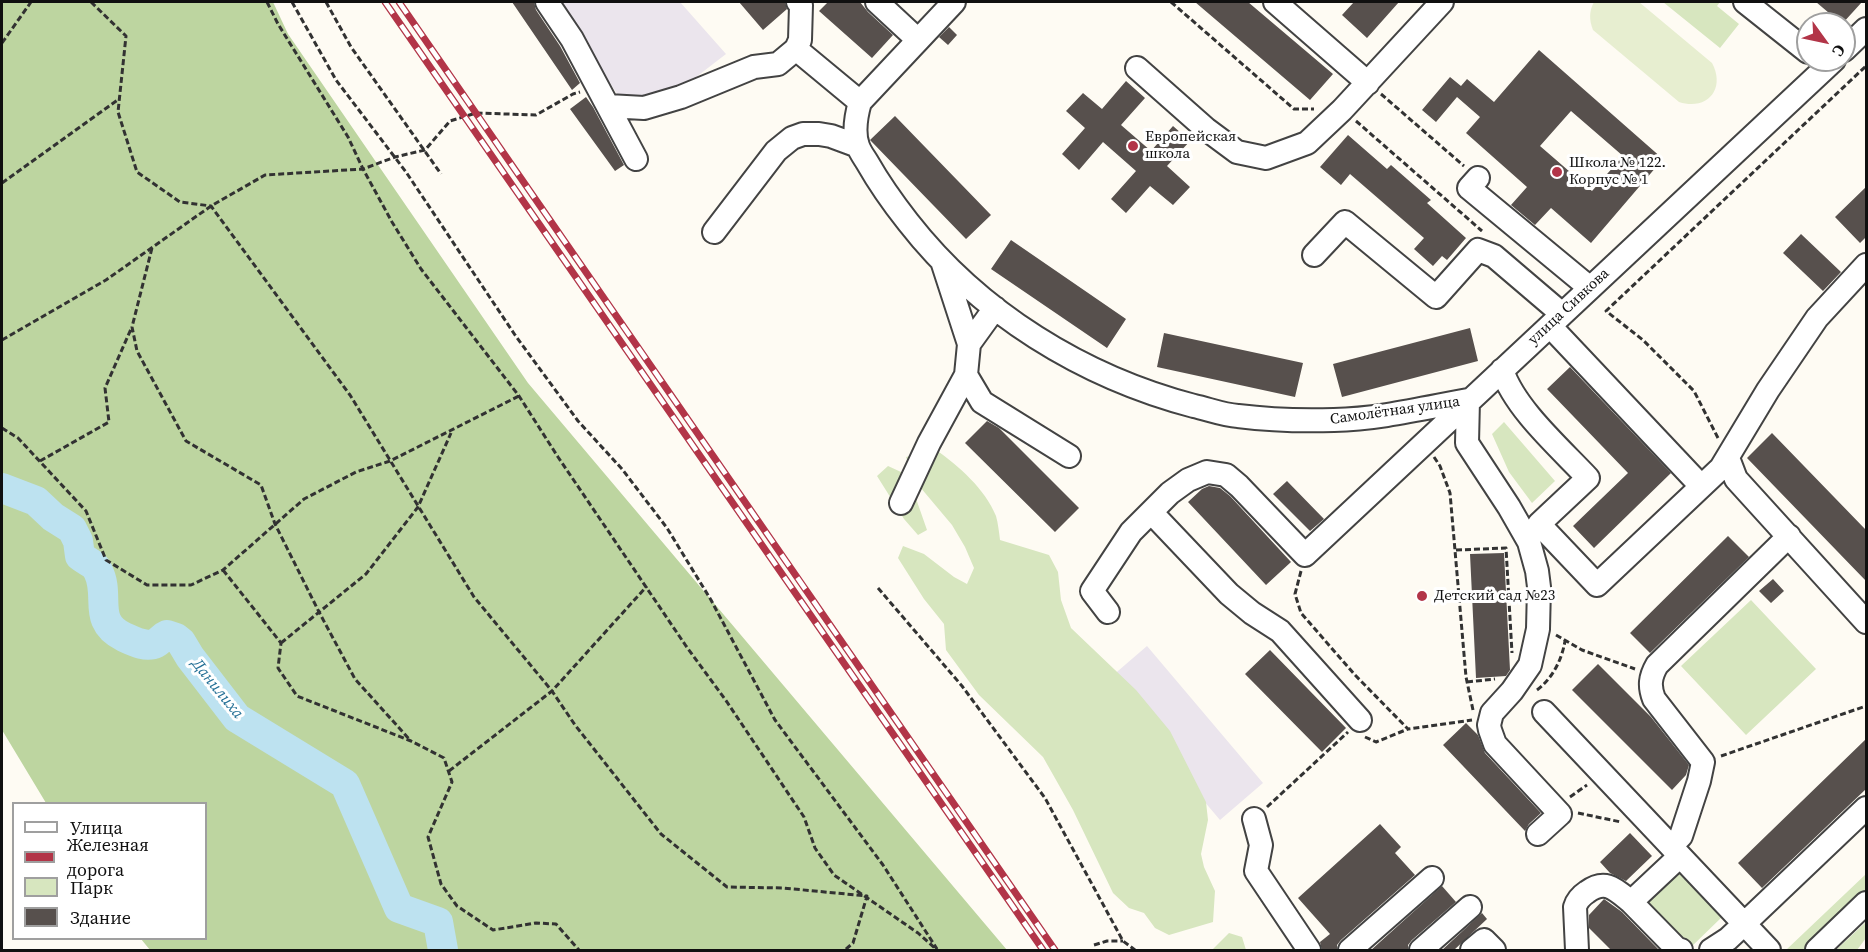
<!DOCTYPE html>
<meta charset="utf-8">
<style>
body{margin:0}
#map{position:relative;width:1868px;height:952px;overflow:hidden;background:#fefbf3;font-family:"Source Serif 4",serif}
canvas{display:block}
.frame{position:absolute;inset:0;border:3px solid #101010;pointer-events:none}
.legend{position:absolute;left:12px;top:802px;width:195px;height:138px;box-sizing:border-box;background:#fff;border:2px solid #9f9f9f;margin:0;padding:8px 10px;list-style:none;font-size:18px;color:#101010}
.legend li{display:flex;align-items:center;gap:12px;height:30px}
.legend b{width:30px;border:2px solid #9f9f9f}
.north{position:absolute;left:1796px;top:12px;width:60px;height:60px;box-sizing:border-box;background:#fff;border:2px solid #9f9f9f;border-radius:50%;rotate:123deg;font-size:16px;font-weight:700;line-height:24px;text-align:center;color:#101010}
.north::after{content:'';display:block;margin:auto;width:21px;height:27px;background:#b23548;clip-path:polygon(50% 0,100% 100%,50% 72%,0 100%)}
</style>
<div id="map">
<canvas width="1868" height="952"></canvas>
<div class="frame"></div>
<ul class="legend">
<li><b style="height:8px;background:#fff"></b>Улица</li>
<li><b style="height:8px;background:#b23548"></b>Железная дорога</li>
<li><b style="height:16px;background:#d7e6bf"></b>Парк</li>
<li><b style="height:16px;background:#57504d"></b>Здание</li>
</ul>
<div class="north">С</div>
</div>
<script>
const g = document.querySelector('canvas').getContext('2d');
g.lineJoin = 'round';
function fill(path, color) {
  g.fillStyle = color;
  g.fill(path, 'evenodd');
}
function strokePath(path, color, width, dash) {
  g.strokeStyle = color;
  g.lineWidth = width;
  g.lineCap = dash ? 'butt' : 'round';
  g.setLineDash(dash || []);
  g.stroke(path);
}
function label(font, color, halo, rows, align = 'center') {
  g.font = font + ' "Source Serif 4",serif';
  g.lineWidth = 6;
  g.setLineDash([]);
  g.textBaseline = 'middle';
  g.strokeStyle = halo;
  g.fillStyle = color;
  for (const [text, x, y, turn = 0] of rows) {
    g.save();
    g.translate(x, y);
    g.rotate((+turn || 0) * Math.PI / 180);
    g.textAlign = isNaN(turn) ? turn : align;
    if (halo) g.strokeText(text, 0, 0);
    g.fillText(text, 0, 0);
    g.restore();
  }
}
fill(new Path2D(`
 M555 2H680L726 54 678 91 620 98Z
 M1147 646 1263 783 1220 820 1104 683Z`), '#ebe5ed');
fill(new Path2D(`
 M1663 2H1720L1717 6 1739 24 1720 48Z
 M1504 422 1555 481 1532 503 1509 472 1492 434Z
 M936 450C959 466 985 489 996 516 998 523 999 532 1000 540L1049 555 1058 572 1061 600 1071 628 1136 690 1170 731 1206 802 1208 820 1201 854 1204 867 1215 891 1213 922 1169 935 1155 928 1144 913 1129 908 1113 893 1073 810 1043 757 979 695 946 650 944 624 924 599 898 558 903 546 924 554 954 577 967 584 974 568 965 547 952 525 915 481 906 457Z
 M888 466 901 472 913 490 927 530 918 535 904 519 877 476Z
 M1751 600 1816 669 1746 735 1681 666Z
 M1678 869 1723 916 1688 950 1643 903Z
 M1866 874V890L1803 950H1786Z
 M1866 922V938L1857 950H1836Z
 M1229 933 1242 937 1246 950H1212Z`), '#d7e6bf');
fill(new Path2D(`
 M2 2H273L288 34 528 383 1007 950H150L141 939 206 938V804L46 803 2 730Z`), '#bdd5a0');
fill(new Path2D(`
 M1594 2H1639L1712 63C1726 89 1707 111 1679 102L1593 30C1589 20 1589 11 1594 2Z`), '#e7eed0');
strokePath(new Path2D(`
 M2 488 36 501 53 517 72 529 78 541 80 556C86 561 95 564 98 571 111 596 91 621 124 637 133 641 146 648 156 643 160 641 162 637 167 635L176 638 181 642 190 657 237 718 345 784 399 908 438 922 443 950`), '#bde2f0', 30);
fill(new Path2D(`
 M512 2H534L536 10 560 46 580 83 572 90Z
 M739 2H785L787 9 763 30Z
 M828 2H860L868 12 893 35 872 58 819 11Z
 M1195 2H1248L1333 74 1310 100Z
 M1354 2H1399L1367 38 1342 15Z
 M1816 2H1862L1842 24Z
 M949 27 957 35 948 45 939 37Z
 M1539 50 1663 159 1591 243 1551 208 1535 225 1511 205 1527 187 1466 133 1480 117 1457 97 1436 122 1422 110 1450 77 1461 86 1467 79 1494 102ZM1571 111 1623 156 1592 191 1540 146Z
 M1126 81 1145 98 1121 125 1151 151 1173 126 1190 141 1167 166 1190 187 1173 205 1150 186 1126 213 1111 199 1136 171 1103 142 1079 170 1062 154 1085 128 1066 111 1083 93 1102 109Z
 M586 97 593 107 624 165 615 171 570 109Z
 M895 116 991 215 966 239 870 140Z
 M1348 135 1387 169 1391 165 1431 200 1427 203 1466 238 1447 260 1442 256 1433 266 1414 249 1424 238 1350 174 1341 185 1320 167Z
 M1866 187V237L1860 243 1835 217Z
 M1801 234 1841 272 1823 291 1783 253Z
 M1011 240 1126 319 1107 348 991 269Z
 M1470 328 1478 361 1342 397 1333 364Z
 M1164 333 1303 363 1295 397 1157 367Z
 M1570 367 1671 473 1594 548 1573 526 1628 473 1547 389Z
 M987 421 999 428 1079 508 1055 532 965 443Z
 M1772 433 1866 530V581L1747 458Z
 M1287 481 1324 519 1310 531 1273 494Z
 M1209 486 1220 488 1230 496 1291 562 1266 585 1188 502 1202 489Z
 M1728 536 1749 557 1650 653 1630 633Z
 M1504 553 1510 670 1506 676 1476 678 1470 554Z
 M1773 579 1784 591 1771 603 1759 591Z
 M1270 650 1346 728 1322 752 1245 674Z
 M1598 664 1651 717 1689 765 1686 775 1672 790 1572 690Z
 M1466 723 1478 735 1485 753 1541 813 1529 824 1525 831 1443 745Z
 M1866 739V789L1762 888 1738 863Z
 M1380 824 1401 847 1395 853 1415 875 1341 940 1337 945V951H1322L1320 942 1330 934 1298 898Z
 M1630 833 1652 856 1626 881 1610 873 1600 862Z
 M1442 886 1456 902 1412 940 1408 945V951H1370Z
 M1604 899 1622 912 1660 951H1612L1589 928V915Z
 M1482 913 1487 919 1453 951H1441Z`), '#57504d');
const minor = new Path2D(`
 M547 2 572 39 636 159
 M798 2 801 5 800 40 796 49 860 102
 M877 2 918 40
 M954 2 860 102C856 116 853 132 858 146 860 152 864 157 867 162 879 183 893 203 908 222 979 313 1083 377 1194 406 1208 409 1223 415 1238 416 1270 420 1302 421 1334 420 1379 419 1424 408 1468 400L1467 443 1509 507 1529 542 1537 571 1539 587 1538 629 1530 665 1512 691 1492 713 1489 725 1490 730 1495 744 1560 814 1538 834
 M1275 2 1368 83
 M1745 2 1808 52
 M1844 50 1866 29
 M1137 68 1206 129 1237 152 1266 158 1307 143 1342 110 1442 2
 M608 106 644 108 681 97 754 67 778 64 796 49
 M1478 178 1469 188 1590 288
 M714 232 776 151 792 138 803 134H819L831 136 858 146
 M1314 255 1345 222 1436 297 1478 250 1494 256 1562 314
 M943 264 969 344
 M995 308 969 344 966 375 982 402 1069 456
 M1550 326 1701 486
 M1502 370C1515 409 1560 448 1588 478L1539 524 1597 585 1721 468 1768 390 1817 318 1866 265
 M1728 458 1736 479 1866 622
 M901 503 929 443 966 375
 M1108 612 1092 591 1131 532 1151 512
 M1544 712 1769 950
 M1360 720 1280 631 1252 613 1229 594 1151 512 1170 493 1188 480 1207 472 1226 475 1239 486 1305 555 1834 60
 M1254 819 1261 845 1256 871 1309 950
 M1671 846 1681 836 1699 781 1703 762 1654 699C1649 686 1650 677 1657 665L1789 536
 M1680 856 1631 902 1677 949 1681 950
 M1350 950 1432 878
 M1421 950 1470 907
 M1472 950 1484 940 1494 950
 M1577 950 1575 907C1577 900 1581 896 1587 892 1606 878 1616 890 1631 902
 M1711 950 1728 939 1744 924 1866 808
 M1817 950 1866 903`);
strokePath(minor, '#434343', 26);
strokePath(new Path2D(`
 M91 2 126 36 118 112 137 172 180 202 211 206 350 395 474 597 552 691 575 725 661 834 727 887 783 888 867 896 853 943 845 950
 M267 2 278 24 348 137 363 169 392 222 421 269 519 396 558 457 686 646 727 702 804 817 815 848 834 875 918 933 937 950
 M292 2 336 80 406 172 515 335 578 421 622 469 667 528 711 600 775 720 883 865 937 949
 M326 2 351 47 441 174
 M1171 2 1294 109H1314
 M2 43 31 2
 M1381 94 1464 166
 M1356 121 1482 231
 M2 183 119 99
 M152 248 132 327 137 351 186 441 261 485 275 524 319 612 355 679 410 740
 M2 340 106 280 211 206 265 175 363 169 395 157 425 150 450 121 476 113 536 115 573 94 580 92
 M2 428 18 438 86 511 106 560 147 585H191L223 570 304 499 356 472 390 461 519 396
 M1718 438 1694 391 1643 340 1606 311 1866 66
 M1434 457 1440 466 1450 493 1466 677 1473 710
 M40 461 109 422 105 388 131 329
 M1456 550 1506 548 1512 653
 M223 570 281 643 278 668 297 696 411 741 444 758 452 782 428 837 441 884 457 906 493 930 536 923 556 924 579 950
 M1301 571 1295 594 1301 613 1355 675 1408 729 1472 720
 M878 588 962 686 1045 798 1123 941 1135 950
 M1556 635 1582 650 1635 669
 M281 643 366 574 418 507 451 433
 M1467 682 1495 679
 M1537 690C1553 678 1562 659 1565 641
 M1365 737 1376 742 1408 729
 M1721 756 1866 706
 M449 771 552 691 647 586
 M1570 797 1587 785
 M1267 807 1348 732
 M1578 813 1621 822
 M1094 945 1107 941H1123`), '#323232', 3, [6, 3]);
strokePath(minor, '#fff', 22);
const rail = new Path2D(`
 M385 2 1043 950
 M399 2 1055 950`);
strokePath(rail, '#b23548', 7);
strokePath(rail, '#fff', 4.5, [14]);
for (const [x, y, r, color] of [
 [1133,146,6,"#b23548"],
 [1557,172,6,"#b23548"],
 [1422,596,6,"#b23548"]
]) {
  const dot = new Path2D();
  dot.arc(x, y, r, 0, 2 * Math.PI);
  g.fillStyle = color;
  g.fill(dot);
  strokePath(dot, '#fff', 2);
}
label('15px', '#101010', '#fff', [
 ["Европейская",1145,137],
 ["школа",1145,154],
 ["Школа № 122.",1569,163],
 ["Корпус № 1",1569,180],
 ["Детский сад №23",1434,596]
], 'left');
label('15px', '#101010', '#fff', [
 ["улица Сивкова",1569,307,-43],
 ["Самолётная улица",1395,411,-8]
]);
label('italic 16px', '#247096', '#fff', [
 ["Данилиха",217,689,51]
]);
</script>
